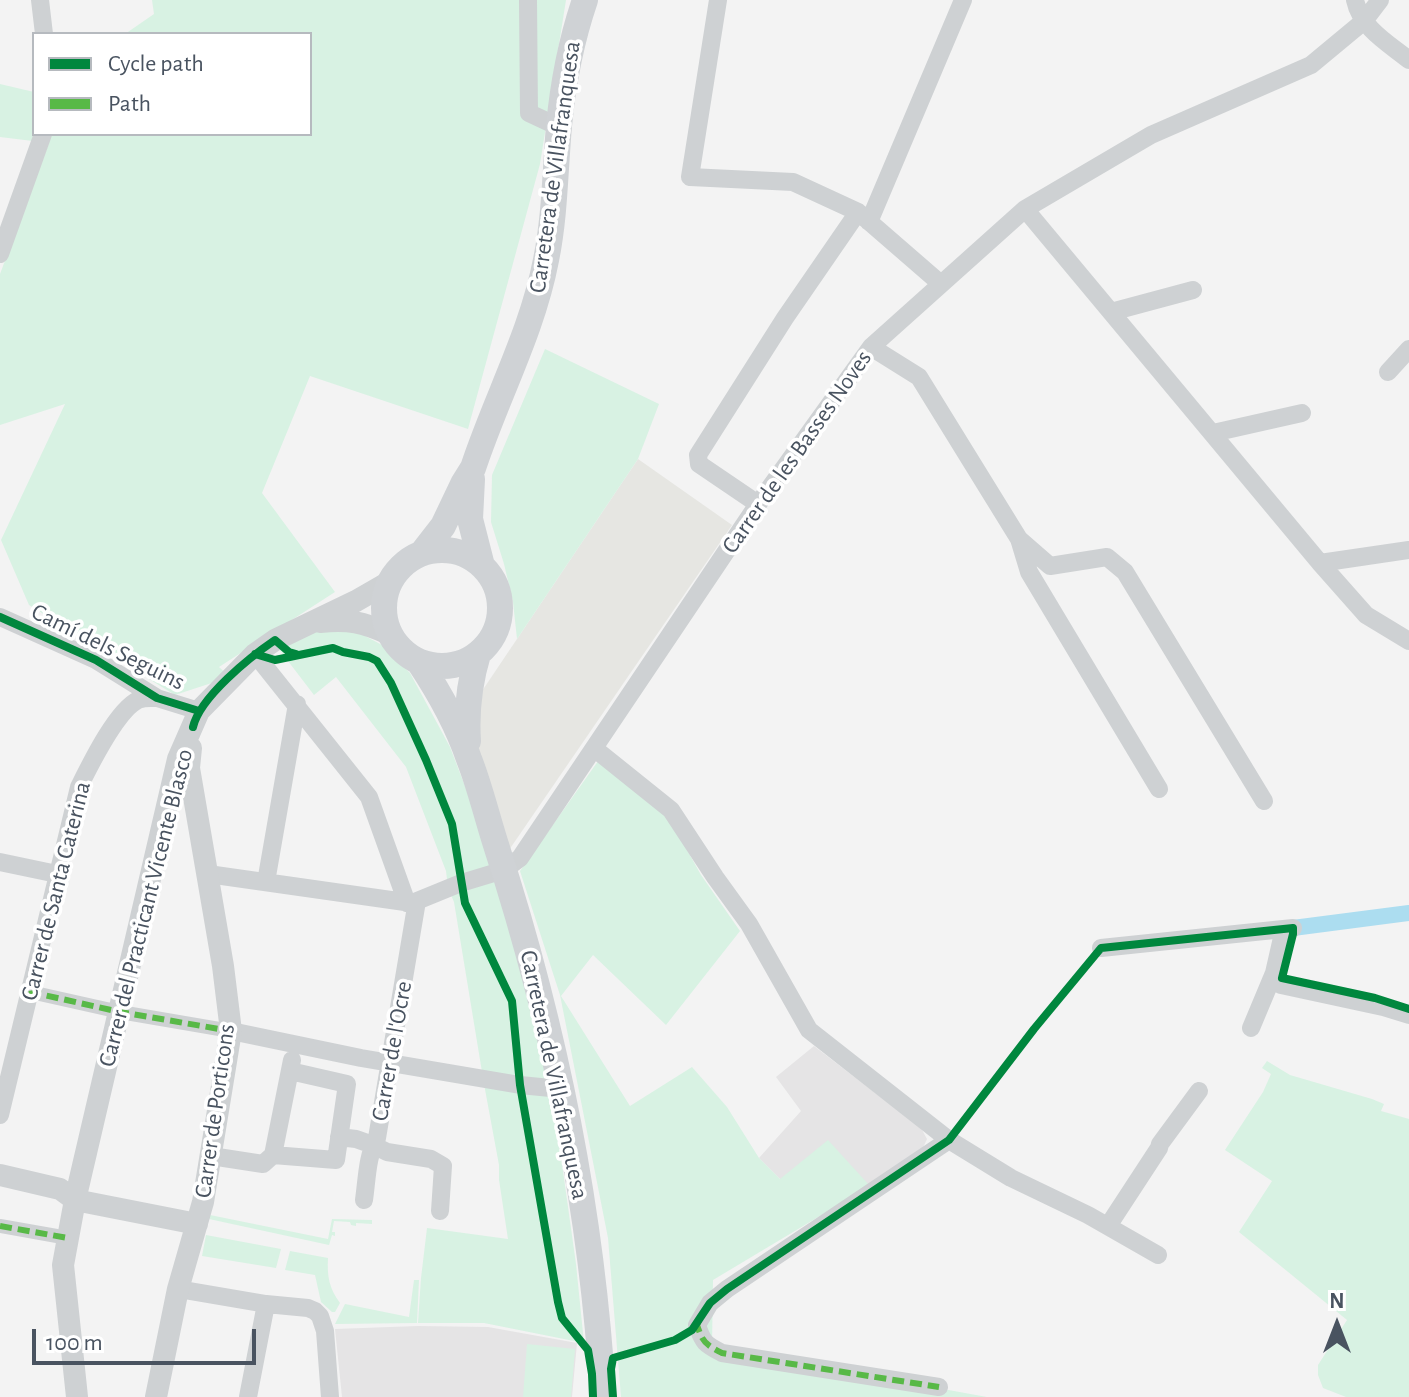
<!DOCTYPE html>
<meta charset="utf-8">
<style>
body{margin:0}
#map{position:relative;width:1409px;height:1397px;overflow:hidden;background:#f3f3f3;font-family:"Alegreya Sans",sans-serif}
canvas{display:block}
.legend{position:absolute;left:32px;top:32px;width:280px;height:104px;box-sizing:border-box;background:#fff;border:2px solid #b6babf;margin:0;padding:10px 14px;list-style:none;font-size:24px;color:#495360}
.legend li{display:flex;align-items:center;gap:16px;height:40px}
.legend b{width:40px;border:2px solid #b6babf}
.north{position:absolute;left:1297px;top:1285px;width:80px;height:80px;-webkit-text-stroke:6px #fff;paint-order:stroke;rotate:0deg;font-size:22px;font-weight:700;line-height:32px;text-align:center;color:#495360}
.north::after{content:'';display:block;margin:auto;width:28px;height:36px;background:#495360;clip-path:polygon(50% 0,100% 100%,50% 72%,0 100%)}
.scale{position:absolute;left:32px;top:1329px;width:224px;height:36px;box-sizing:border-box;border:4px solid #495360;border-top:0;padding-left:10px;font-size:24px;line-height:28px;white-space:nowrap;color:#495360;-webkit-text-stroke:6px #fff;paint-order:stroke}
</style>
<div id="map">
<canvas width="1409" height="1397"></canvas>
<ul class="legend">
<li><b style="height:10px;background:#00873e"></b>Cycle path</li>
<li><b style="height:10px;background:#58b947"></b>Path</li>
</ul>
<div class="north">N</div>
<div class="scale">100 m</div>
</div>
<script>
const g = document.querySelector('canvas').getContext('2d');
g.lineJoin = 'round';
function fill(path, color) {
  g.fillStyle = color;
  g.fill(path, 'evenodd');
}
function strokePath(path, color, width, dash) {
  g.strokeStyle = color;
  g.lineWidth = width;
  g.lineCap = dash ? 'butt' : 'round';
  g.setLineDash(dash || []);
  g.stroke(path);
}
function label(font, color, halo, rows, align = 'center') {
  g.font = font + ' "Alegreya Sans",sans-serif';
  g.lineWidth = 7;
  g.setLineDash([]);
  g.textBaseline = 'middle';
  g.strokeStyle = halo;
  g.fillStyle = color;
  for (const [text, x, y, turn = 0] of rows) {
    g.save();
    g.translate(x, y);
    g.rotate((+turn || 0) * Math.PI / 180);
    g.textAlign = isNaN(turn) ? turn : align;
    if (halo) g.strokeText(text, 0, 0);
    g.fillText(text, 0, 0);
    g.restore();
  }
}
fill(new Path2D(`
 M638 459 732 525 509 850 476 745 482 691Z`), '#e6e6e2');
fill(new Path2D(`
 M814 1046 921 1128 927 1139 921 1152 870 1186 780 1179 759 1158 801 1111 776 1077Z
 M418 1326 488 1327 577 1343 572 1397H342L335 1329Z`), '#e5e4e5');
fill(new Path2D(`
 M152 0H566L540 164 468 429 310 376 262 493 335 592 219 667 230 677 175 695 29 605 1 540 65 404 0 425V274L49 143 0 137V84L34 92V134H310V34H125L154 14Z
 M545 349 659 404 638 459 517 639 513 602 504 564 491 522 492 475Z
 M318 628 354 630 382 645 410 673 450 747 483 833 523 972 556 1121 576 1264 584 1343 484 1323H418L421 1278 427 1228 508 1239 499 1180V1165L484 1084 454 902 448 888 446 871 406 767 336 677 314 695 278 648Z
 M601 757 666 812 701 875 740 931 666 1025 593 955 561 996 630 1106 692 1067 727 1107 759 1158 780 1179 828 1140 870 1186 713 1280 712 1347 987 1397H621L608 1238 560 995 520 871Z
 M1267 1061 1290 1075 1372 1099 1384 1104 1381 1111 1409 1119V1397H1346L1323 1388 1318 1375V1365L1347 1320 1239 1232 1272 1181 1225 1150 1263 1092 1271 1074 1262 1068Z
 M210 1215 328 1239 332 1219 372 1220V1224L356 1223V1226L351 1225 350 1222 334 1221 332 1232H335V1236L332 1235 329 1245 209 1219Z
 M206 1235 281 1249 276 1268 202 1256Z
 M290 1251 328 1258C327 1276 329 1288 340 1303L335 1312H332L321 1302 315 1275 285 1270Z
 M414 1280H419L417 1323 335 1324 345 1304 409 1317Z
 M527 1344 575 1349 571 1397H523Z`), '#d8f2e3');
strokePath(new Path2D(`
 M1293 928 1409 913`), '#acddf0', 16);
strokePath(new Path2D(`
 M29 994 35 993 120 1012 231 1031
 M0 1226 68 1238`), '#ced1d3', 14);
strokePath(new Path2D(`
 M40 0 44 34
 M528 0 529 113 559 127
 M718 0 690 177 793 182 858 212 941 284
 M1355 0C1361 28 1388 43 1409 60
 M1025 209 1320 563 1366 615 1409 641
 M869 222 963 0
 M0 254 43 134
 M1111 312 1193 290
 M871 347 919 377 1019 539 1050 566 1107 557 1125 572 1264 801
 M1388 372 1409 349
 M1213 433 1302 413
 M758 504 699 464 698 455 785 318 858 212
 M1019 539 1029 572 1159 789
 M1320 563 1409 550
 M0 617 96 660 157 698 199 711
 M255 654 369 797 407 903
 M595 749 671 810 715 877 749 924 809 1030 949 1140 1011 1178 1088 1215 1158 1255
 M0 862 57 874
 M208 874 412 903 461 883 504 870 520 858 758 504 871 347 1025 209 1151 135 1311 65 1364 21 1380 0
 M266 882 297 704
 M1101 948 1293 928
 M1271 980 1281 985 1383 1007 1409 1015
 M1251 1028 1274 973 1284 929
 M231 1031 361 1058 520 1085 561 1089
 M0 1115 79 787C90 765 116 711 138 700 144 697 150 698 157 698
 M339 1137 356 1139 373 1145 387 1152 431 1159 443 1166 440 1211
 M273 1155 292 1060
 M211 1156 263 1164 273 1155 336 1160 347 1084 290 1071
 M364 1200C367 1179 367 1156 377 1138L417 901
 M1108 1226 1159 1148 1160 1144 1199 1091
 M178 1289 266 1304 308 1308 315 1311 320 1316 325 1331 330 1397
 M939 1387 722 1353C705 1344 703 1343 697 1325L710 1303 727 1289 949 1140
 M248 1397 266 1304`), '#ced1d3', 18);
strokePath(new Path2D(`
 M320 622C349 619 363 622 389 634
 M0 1175 60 1189 75 1200 197 1224
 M77 1397 63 1265 75 1200 178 759 199 711 255 654 275 640 356 601 389 582
 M156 1397 178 1289 203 1202 231 1031 223 966 189 768 191 748`), '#ced1d3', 22);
strokePath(new Path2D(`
 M472 479 470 519 482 566
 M384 608a58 58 0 1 1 116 0a58 58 0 1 1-116 0Z
 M422 553 443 526 463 484 473 468C496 398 532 333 546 260 555 216 555 171 559 126 563 83 571 41 585 0
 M419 662C439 692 457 724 469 759 480 787 487 817 496 845 554 1024 592 1209 603 1397
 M468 741C466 710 469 684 478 654`), '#cfd2d5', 26);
strokePath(new Path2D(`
 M29 994 35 993 120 1012 231 1031
 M0 1226 68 1238
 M699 1321 697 1325C703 1343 705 1344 722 1353L939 1387`), '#58b947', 6, [12, 6]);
strokePath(new Path2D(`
 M0 617 96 660 157 698 199 711
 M255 654 275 660 333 648 343 652 369 657 377 661 391 683 426 760 452 824 465 903 512 1001 520 1085 558 1302 562 1318 588 1350 592 1374 593 1397
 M193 727C200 697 250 657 275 640L289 652 296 654
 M613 1397 611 1369 613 1358 675 1340 692 1330 710 1303 727 1289 949 1140 1034 1029 1101 948 1293 928V934L1282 978 1375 998 1409 1009`), '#00873e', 8);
label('24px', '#495360', '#fff', [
 ["Carretera de Villafranquesa",555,167,-82],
 ["Carrer de les Basses Noves",797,452,-55],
 ["Camí dels Seguins",108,647,26],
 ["Carrer de Santa Caterina",56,891,-76],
 ["Carrer del Practicant Vicente Blasco",146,908,-76],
 ["Carrer de l'Ocre",392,1051,-80],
 ["Carretera de Villafranquesa",554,1075,78],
 ["Carrer de Porticons",215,1111,-82]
]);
</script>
